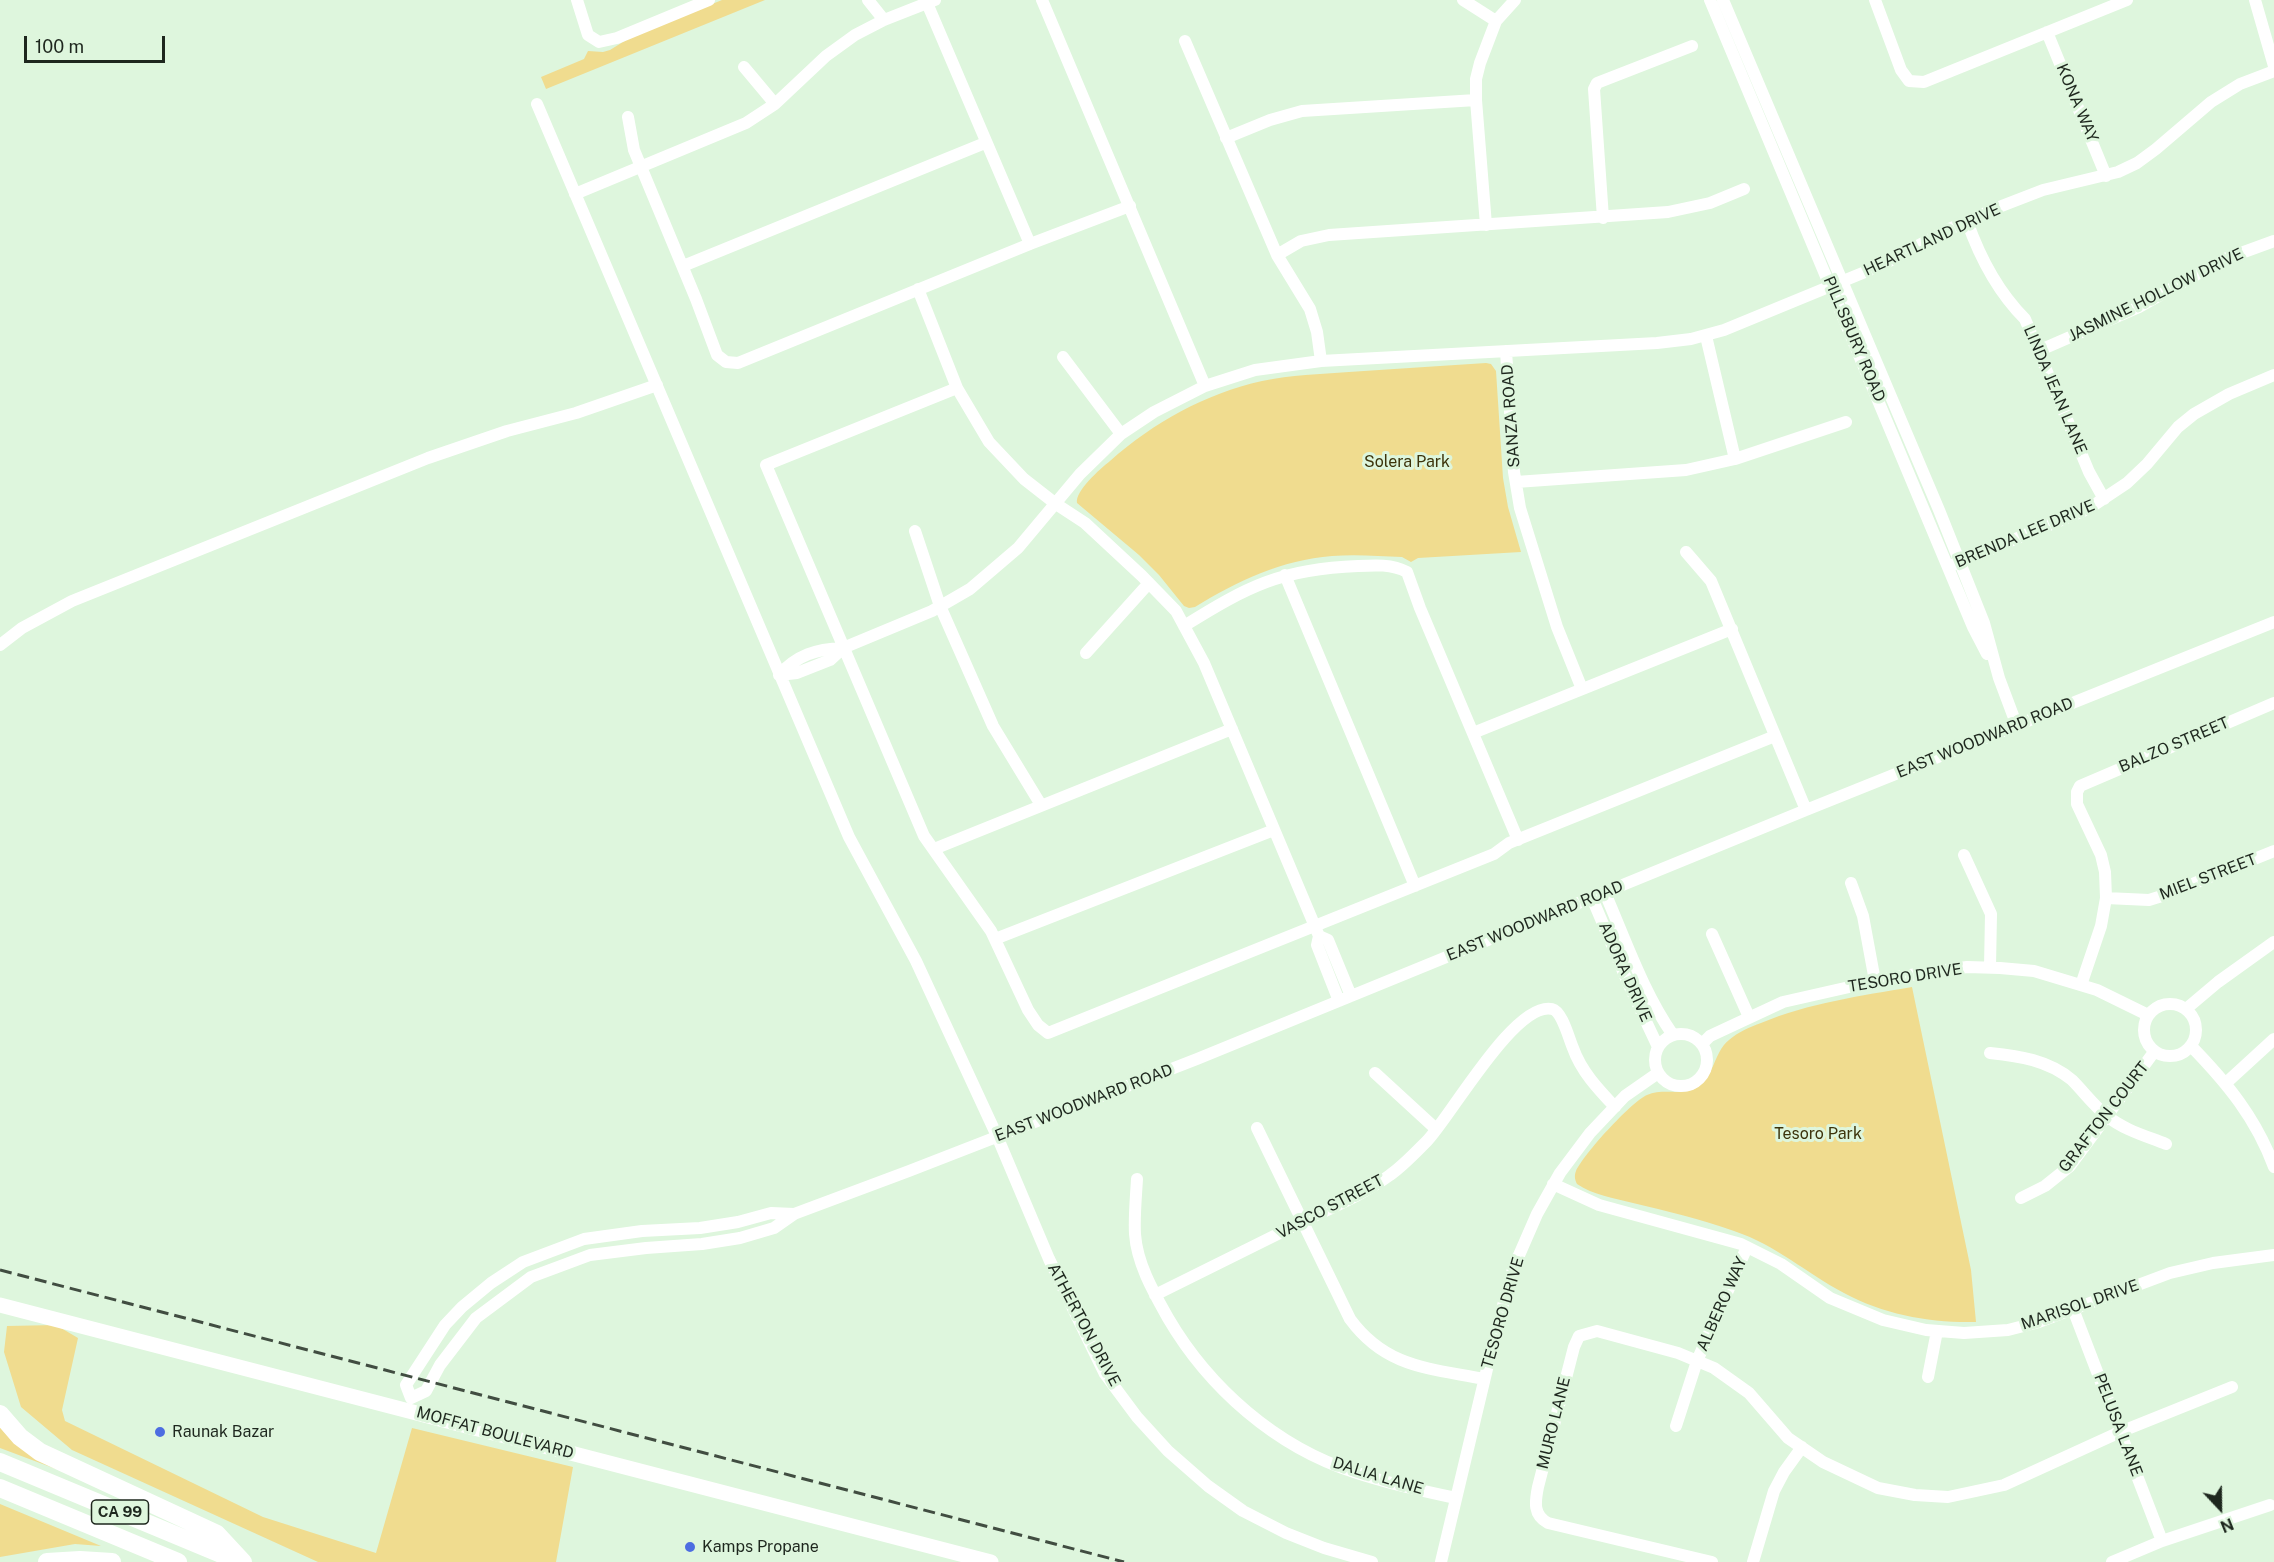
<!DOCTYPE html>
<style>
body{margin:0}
#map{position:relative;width:2274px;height:1562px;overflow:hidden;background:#def6dd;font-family:"Public Sans",sans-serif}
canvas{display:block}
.north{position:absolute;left:2190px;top:1478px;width:60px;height:60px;-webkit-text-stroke:4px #def6dd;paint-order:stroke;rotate:158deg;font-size:16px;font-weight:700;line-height:24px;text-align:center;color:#1e271e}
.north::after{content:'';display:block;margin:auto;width:21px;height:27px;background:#1e271e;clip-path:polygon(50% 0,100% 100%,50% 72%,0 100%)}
.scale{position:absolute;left:24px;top:36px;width:141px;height:27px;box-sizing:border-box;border:3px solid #1e271e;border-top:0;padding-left:8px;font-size:18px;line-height:21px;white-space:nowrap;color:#1e271e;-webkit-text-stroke:4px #def6dd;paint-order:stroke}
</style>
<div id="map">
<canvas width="2274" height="1562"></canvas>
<div class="north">N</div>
<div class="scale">100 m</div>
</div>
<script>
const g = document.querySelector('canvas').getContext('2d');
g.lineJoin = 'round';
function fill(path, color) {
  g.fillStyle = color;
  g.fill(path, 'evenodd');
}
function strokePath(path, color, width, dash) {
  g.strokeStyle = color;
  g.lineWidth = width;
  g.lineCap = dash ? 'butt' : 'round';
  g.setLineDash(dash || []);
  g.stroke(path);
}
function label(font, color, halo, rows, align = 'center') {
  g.font = font + ' "Public Sans",sans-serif';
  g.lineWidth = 6;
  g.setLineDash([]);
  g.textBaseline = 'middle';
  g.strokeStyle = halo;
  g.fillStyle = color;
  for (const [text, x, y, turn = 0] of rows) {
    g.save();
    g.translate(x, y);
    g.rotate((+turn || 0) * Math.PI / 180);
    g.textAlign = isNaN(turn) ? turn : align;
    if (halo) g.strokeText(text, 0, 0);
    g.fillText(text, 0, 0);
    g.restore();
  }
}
fill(new Path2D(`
 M722 0H765L546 89 541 77 584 59 588 51 603 52 610 50 631 37Z
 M1486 363 1491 364 1496 371 1503 478 1508 507 1521 552 1418 558 1411 562 1402 557C1379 556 1355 554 1332 556 1282 560 1237 581 1195 607L1189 608 1184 606 1159 575 1139 555 1077 503C1075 491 1100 469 1110 461 1154 422 1205 394 1262 381 1291 375 1320 374 1349 372 1394 369 1440 366 1486 363Z
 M1912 987 1971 1270 1976 1322C1930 1323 1885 1315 1844 1293 1804 1272 1778 1246 1734 1231 1701 1219 1666 1211 1633 1203 1614 1198 1593 1195 1577 1184 1575 1180 1574 1176 1576 1171 1584 1154 1630 1103 1647 1095 1663 1088 1681 1096 1696 1088 1715 1077 1713 1053 1729 1040 1738 1032 1750 1027 1761 1023 1809 1003 1860 996 1912 987Z
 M56 1325 78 1338 62 1410 65 1421 263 1517 376 1553 412 1428 573 1467 556 1562H318L72 1450 21 1407 4 1352 7 1326Z
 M0 1423 56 1469 0 1448Z
 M0 1504 101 1546 75 1544 0 1557Z`), '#f0dc8f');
strokePath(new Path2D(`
 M577 0 588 35 599 42 617 38 709 0
 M868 0 884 20
 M1042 0 1205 386
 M1463 0 1496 21 1480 63 1476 79V100L1486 225
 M1710 0 1973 627 1987 654
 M1723 0 1939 510 1984 623 1999 678 2017 726
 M1875 0 1901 70 1909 81 1924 82 2127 0
 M2255 0 2274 66
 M927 3 1030 244
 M1496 21 1515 0
 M2047 32 2106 176
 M1185 41 1277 255 1310 309 1317 332 1321 361
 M744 67 775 104
 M537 104 849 837 916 961 997 1136 1049 1259 1105 1374 1137 1417 1168 1451 1208 1486 1243 1511 1286 1533 1324 1548 1372 1562
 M628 117 634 150 696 299 717 355 726 362 738 363 1030 244 1130 206
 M1226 138 1270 120 1302 111 1476 100
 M575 194 746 123 775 104 826 56 855 35 884 20 935 0
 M1603 218 1594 89 1597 83 1692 46
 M1967 221C1980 258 1997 291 2025 319L2089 472 2104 499
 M1277 255 1301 241 1329 235 1668 212 1710 203 1744 189
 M683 266 985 143
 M918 289 957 388 989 442 1024 479 1056 504 1085 523 1142 576 1176 611 1204 663 1319 936 1317 945 1339 1001
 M1506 351 1514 472 1520 508 1557 627 1582 689
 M2038 351 2139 307 2222 260 2274 241
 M1063 357 1121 434
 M957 388 766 465 924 836 991 931 1028 1010 1038 1025 1048 1033 1494 854 1509 843 1775 736
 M1735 459 1846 422
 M1516 482 1686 470 1735 459 1706 336
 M915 531 940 606 993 726 1041 805
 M1686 552 1711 581 1806 810
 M1952 565 2088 509 2127 483 2147 464 2178 427 2194 414 2229 394 2274 375
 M1285 575 1415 886
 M1184 626C1248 586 1281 569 1358 566 1375 565 1392 564 1407 572L1420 608 1518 840
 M0 645 22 628 72 601 428 458 507 431 576 413 657 385
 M1086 653 1149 583
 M779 675 797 673 830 660 843 648 932 611 970 589 1018 548 1080 474 1121 434 1154 412 1205 386 1255 370 1321 361 1657 343 1691 339 1724 330 1882 265 1947 230 1999 207 2043 190 2118 172 2137 163 2156 149 2211 102 2240 84 2274 71
 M779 675C797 655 816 649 843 648
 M1473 733 1732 629
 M934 849 1232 729
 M1964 855 1991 914 1990 967
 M1851 883 1863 916 1875 981
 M1605 893C1626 941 1643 992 1673 1035
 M1592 898 1628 983 1658 1047
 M2106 898 2149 900 2165 895 2274 851
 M1712 934 1749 1017
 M1319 936 1328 940 1351 996
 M995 939 1274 830
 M2081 985 2101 926 2106 898 2105 872 2101 855 2077 804V792L2080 786 2274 703
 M2144 1030a26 26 0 1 1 52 0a26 26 0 1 1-52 0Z
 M2186 1009 2218 982 2274 942
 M1655 1060a26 26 0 1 1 52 0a26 26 0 1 1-52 0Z
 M1702 1044 1710 1036 1783 1002 1889 978 1967 967 2000 968 2034 971 2097 990 2148 1015
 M2191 1046C2227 1083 2256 1118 2274 1167
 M1990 1053C2019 1056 2048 1060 2072 1080 2084 1092 2094 1106 2107 1116 2124 1130 2146 1136 2166 1144
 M1375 1073 1436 1129
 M2226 1083 2274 1039
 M1257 1128 1350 1319C1386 1368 1429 1368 1484 1379
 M1137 1179C1136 1197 1134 1216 1135 1234 1137 1264 1154 1293 1168 1318 1209 1388 1276 1447 1354 1472 1387 1483 1422 1491 1456 1498
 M1553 1184 1599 1205 1741 1244 1781 1264 1830 1298 1883 1320 1926 1330 1964 1333 2008 1330 2039 1322 2170 1273 2213 1263 2274 1255
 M2021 1198 2045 1186 2070 1166 2154 1052
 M1155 1295C1200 1273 1245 1250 1290 1228 1323 1211 1360 1197 1390 1175 1403 1166 1416 1152 1427 1141 1451 1116 1515 1001 1552 1009 1562 1011 1569 1039 1573 1048 1581 1071 1598 1089 1615 1107
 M2073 1309 2162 1541
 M1928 1377 1937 1331
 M411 1398 426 1391 440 1365 476 1318 531 1277 590 1255 646 1248 702 1244 740 1238 774 1228 794 1214 909 1171 1197 1059 1806 810 2274 622
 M411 1398 406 1385 445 1325 462 1307 491 1283 523 1262 584 1239 642 1231 700 1228 738 1222 771 1213 794 1214
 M1676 1426 1697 1361 1747 1247
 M1441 1562 1497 1327 1513 1269 1537 1214 1560 1173 1590 1133 1625 1096 1658 1073
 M1712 1562 1548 1523C1533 1515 1535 1502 1538 1487L1574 1347 1579 1336 1597 1331 1678 1353 1714 1368 1749 1393 1788 1438 1823 1462 1878 1488 1915 1495 1948 1497 2004 1485 2120 1432 2232 1387
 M1753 1562 1774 1491 1784 1472 1802 1447
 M2112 1562 2162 1541 2270 1505`), '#fff', 12);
strokePath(new Path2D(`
 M0 1305 991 1562`), '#fff', 15);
strokePath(new Path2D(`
 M0 1414 20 1437 40 1452 217 1534 243 1562
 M0 1462 238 1561
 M0 1488 178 1562
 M47 1562 80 1560 112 1562`), '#fff', 18);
strokePath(new Path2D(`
 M0 1270 1124 1562`), '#414d41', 3, [12, 6]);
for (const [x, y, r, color] of [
 [160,1432,6,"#4d6de1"],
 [690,1547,6,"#4d6de1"]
]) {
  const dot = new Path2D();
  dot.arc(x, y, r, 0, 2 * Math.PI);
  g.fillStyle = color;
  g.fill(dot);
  strokePath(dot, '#def6dd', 2);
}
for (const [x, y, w] of [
 [120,1512,57]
]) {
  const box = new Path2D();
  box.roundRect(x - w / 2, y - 12, w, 24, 4.5);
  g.fillStyle = '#def6dd';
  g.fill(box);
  strokePath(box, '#1e271e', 1.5);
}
label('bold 15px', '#1e271e', null, [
 ["CA 99",120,1512]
]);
label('16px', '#1e271e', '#def6dd', [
 ["KONA WAY",2077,103,67],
 ["HEARTLAND DRIVE",1932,240,-25],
 ["JASMINE HOLLOW DRIVE",2156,295,-26],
 ["PILLSBURY ROAD",1854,339,67],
 ["LINDA JEAN LANE",2055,390,67],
 ["SANZA ROAD",1511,416,-94],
 ["BRENDA LEE DRIVE",2025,534,-23],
 ["EAST WOODWARD ROAD",1985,738,-22],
 ["BALZO STREET",2174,745,-23],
 ["MIEL STREET",2208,877,-21],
 ["EAST WOODWARD ROAD",1535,921,-22],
 ["ADORA DRIVE",1625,972,66],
 ["TESORO DRIVE",1905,978,-9],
 ["EAST WOODWARD ROAD",1084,1103,-21],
 ["GRAFTON COURT",2104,1117,-52],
 ["VASCO STREET",1330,1207,-28],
 ["ALBERO WAY",1722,1304,-66],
 ["MARISOL DRIVE",2080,1305,-19],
 ["TESORO DRIVE",1503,1313,-74],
 ["ATHERTON DRIVE",1084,1325,62],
 ["MURO LANE",1554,1423,-76],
 ["PELUSA LANE",2118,1425,69],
 ["MOFFAT BOULEVARD",495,1433,15],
 ["DALIA LANE",1378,1476,17]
]);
label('16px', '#3c330b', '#def6dd', [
 ["Solera Park",1407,462],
 ["Tesoro Park",1818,1134]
]);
label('16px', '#1e271e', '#def6dd', [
 ["Raunak Bazar",172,1432],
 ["Kamps Propane",702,1547]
], 'left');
</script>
